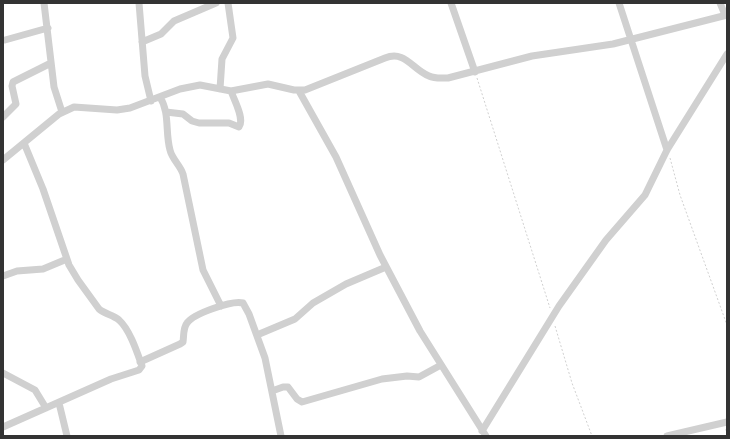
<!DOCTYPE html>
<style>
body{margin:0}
#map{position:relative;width:730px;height:439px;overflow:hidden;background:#fff;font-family:"DejaVu Sans",sans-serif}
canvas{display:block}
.frame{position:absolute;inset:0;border:4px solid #333;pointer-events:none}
</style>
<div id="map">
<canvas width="730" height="439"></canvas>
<div class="frame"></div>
</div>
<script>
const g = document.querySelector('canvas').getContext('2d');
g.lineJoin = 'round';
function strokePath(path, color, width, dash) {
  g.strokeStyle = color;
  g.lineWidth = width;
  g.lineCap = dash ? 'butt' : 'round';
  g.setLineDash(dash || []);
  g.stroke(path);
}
strokePath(new Path2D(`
 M477 78 550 308
 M670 158 680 195 727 325
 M555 326 572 383 592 436
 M726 429 727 436`), '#d0d0d0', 1, [2, 2]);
strokePath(new Path2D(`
 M44 3 54 87 62 112
 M139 3 145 76 151 101
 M451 3 475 72
 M619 3 667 150
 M720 3 725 15
 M5 40 48 28
 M142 42 161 34 174 21 216 3
 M220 89 222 59 233 38 228 3
 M299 91 336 157 380 255 420 331 486 436
 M160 97C170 113 165 132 170 150 172 159 180 165 183 174L203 270 221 306
 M166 112 183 114 192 121 199 123H229L239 127C245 119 234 100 231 91
 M3 117 16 104 12 86 13 82 51 63
 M3 160 59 114 74 107 117 110 130 108 180 89 200 85 231 91 268 84 294 90H305L385 58C405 50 412 69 429 76 435 79 441 78 448 78L532 56 613 44 727 15
 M3 276 17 271 43 269 67 259
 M257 335 295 319 313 303 346 284 386 267
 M140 362 180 344 183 342C184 335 183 328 187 323 193 314 232 300 243 303L249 314 265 358 281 436
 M3 373 35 390 46 408
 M272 391 283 387H288L297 399 302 402 382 379 407 376 419 377 441 365
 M59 403 67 436
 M3 427 111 379 139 370 142 366C137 352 130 330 119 320 113 315 105 314 99 309L78 280 69 265 43 189 24 143
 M482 431 559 306 606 240 645 195 667 150 727 54
 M667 436 727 422`), '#d0d0d0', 7);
</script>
